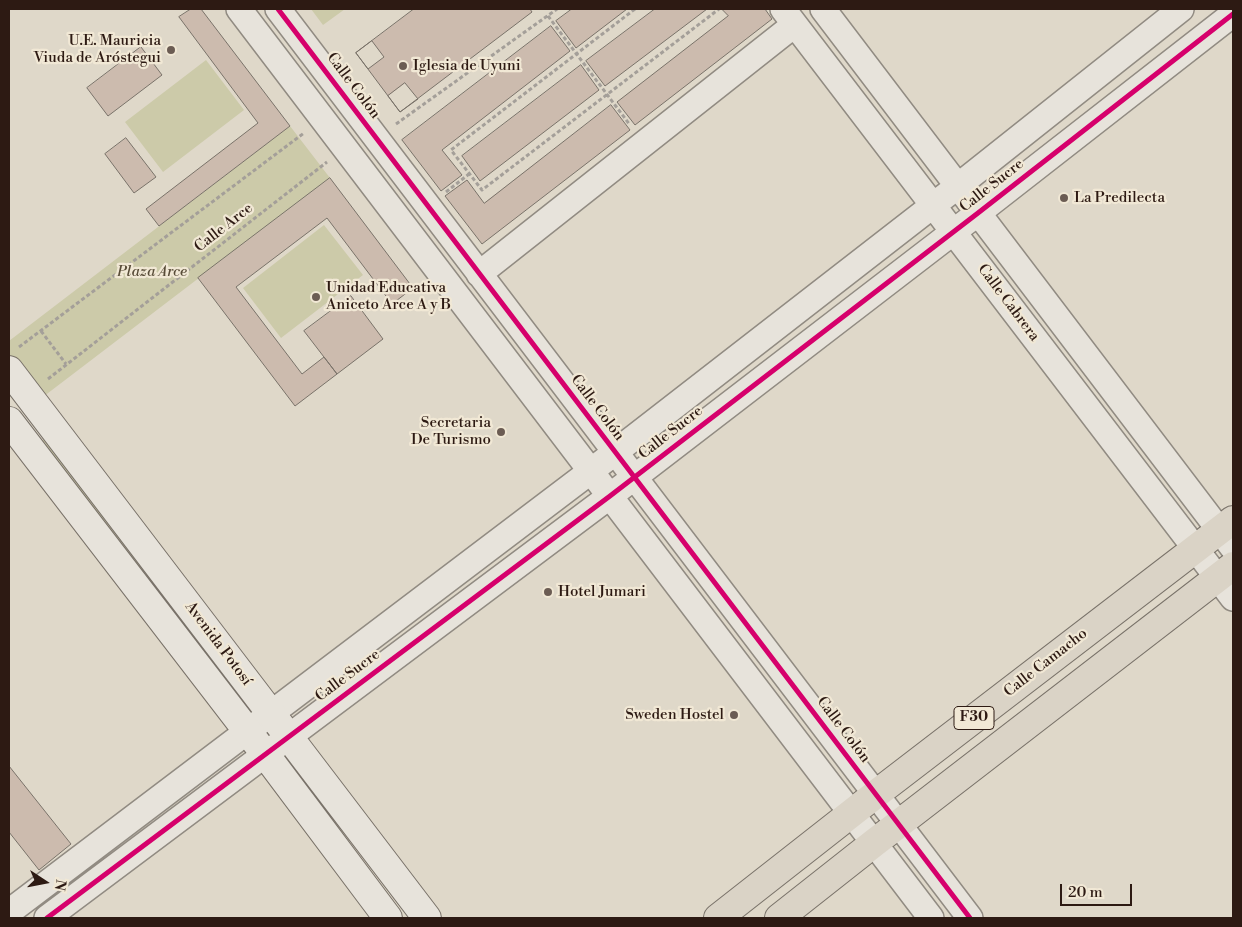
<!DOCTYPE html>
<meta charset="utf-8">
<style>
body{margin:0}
#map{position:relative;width:1242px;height:927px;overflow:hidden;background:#dfd8c9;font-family:"Libre Bodoni",serif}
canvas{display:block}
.frame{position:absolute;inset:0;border:10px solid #2d1a13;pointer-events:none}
.north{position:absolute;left:20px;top:857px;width:50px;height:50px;-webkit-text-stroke:4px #f1e8d5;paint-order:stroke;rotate:101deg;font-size:14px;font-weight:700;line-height:20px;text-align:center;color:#2d1a13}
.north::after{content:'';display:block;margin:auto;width:18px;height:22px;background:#2d1a13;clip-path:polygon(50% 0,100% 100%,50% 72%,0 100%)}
.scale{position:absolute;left:1060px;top:884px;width:72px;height:22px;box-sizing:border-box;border:2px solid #2d1a13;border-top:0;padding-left:6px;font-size:15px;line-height:18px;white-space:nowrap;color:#2d1a13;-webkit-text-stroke:4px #f1e8d5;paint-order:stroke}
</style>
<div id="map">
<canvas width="1242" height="927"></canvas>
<div class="frame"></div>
<div class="north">N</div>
<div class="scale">20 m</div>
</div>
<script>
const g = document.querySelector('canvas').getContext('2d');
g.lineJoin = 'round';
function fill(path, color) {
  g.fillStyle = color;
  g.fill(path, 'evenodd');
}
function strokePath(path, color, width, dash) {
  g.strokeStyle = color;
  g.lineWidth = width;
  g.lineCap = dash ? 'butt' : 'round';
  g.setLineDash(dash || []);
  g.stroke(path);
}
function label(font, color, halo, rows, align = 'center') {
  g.font = font + ' "Libre Bodoni",serif';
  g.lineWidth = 4.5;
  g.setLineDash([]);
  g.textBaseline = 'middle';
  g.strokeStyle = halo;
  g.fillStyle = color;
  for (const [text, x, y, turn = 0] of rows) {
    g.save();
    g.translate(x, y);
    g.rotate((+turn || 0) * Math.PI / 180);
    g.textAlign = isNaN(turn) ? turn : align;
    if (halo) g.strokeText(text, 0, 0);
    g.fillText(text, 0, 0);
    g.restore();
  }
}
fill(new Path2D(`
 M311 9H345L323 25Z
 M206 60 244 110 163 172 125 122Z
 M290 126 330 178 35 403 9 370V341Z
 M324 225 363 275 281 338 243 288Z
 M48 436 251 697 240 707 36 446Z`), '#cccaa9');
const building = new Path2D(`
 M191 9H201L290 126 159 226 146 209 258 123 179 17Z
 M414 9H530L532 12 400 112 356 53Z
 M572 9H627L576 48 556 21Z
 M655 9H707L605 86 586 61Z
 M722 9H765L772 19 635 125 617 102 728 16Z
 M551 26 570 51 442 150 462 175 441 191 402 140Z
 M372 41 384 57 368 69 356 53Z
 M141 47 162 75 108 116 87 88Z
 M581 65 599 90 480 181 462 156Z
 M405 83 418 99 400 112 388 96Z
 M611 105 630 130 482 244 445 196 467 180 484 203Z
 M126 138 156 177 134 193 105 154Z
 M330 178 413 288 392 304 327 218 236 287 302 374 324 357 337 374 295 406 198 278Z
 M351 296 383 339 337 374 304 331Z
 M9 766 71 844 39 870 9 832Z`);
fill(building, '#ccbbae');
strokePath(building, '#797269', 1);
const minor = new Path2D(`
 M239 9 931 918
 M278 9 970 918
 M783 9 1233 598
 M823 9 1233 548
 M479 274 794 25
 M9 912 591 471 958 186 1181 9
 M47 918 610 496 978 213 1233 14`);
const secondary = new Path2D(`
 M9 370 427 918
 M9 421 265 754 388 918`);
const trunk = new Path2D(`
 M718 918 876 794 1233 520
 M779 918 874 843 1233 566`);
strokePath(minor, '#918b82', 28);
strokePath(secondary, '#797269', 30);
strokePath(trunk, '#797269', 30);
strokePath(new Path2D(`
 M635 9 451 150 482 190 719 9
 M548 16 630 125
 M396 124 557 9
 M446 192 469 174
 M41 331 66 364
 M19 347 304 133
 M48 379 327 162`), '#a49f99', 3, [4, 2.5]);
strokePath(minor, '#e7e3db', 25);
strokePath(secondary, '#e7e3db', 28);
strokePath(trunk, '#dad3c6', 28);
strokePath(new Path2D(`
 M278 9 970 918
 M47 918 610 496 978 213 1233 14`), '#d6006c', 5);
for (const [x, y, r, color] of [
 [171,50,5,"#6b5c53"],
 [403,66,5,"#6b5c53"],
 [1064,198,5,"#6b5c53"],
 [316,297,5,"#6b5c53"],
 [501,432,5,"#6b5c53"],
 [548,592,5,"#6b5c53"],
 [734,715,5,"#6b5c53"]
]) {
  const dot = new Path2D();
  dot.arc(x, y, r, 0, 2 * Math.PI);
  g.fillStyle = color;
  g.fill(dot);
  strokePath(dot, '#f1e8d5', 2);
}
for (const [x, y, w] of [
 [974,718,40]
]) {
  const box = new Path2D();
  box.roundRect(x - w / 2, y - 11.5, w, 23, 4);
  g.fillStyle = '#f1e8d5';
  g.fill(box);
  strokePath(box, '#2d1a13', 1);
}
label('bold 14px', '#2d1a13', null, [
 ["F30",974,718]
]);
label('15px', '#2d1a13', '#f1e8d5', [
 ["U.E. Mauricia",161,41,"right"],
 ["Viuda de Aróstegui",161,58,"right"],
 ["Iglesia de Uyuni",413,66],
 ["La Predilecta",1074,198],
 ["Unidad Educativa",326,288],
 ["Aniceto Arce A y B",326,305],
 ["Secretaria",491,423,"right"],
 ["De Turismo",491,440,"right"],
 ["Hotel Jumari",558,592],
 ["Sweden Hostel",724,715,"right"]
], 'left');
label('15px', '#2d1a13', '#f1e8d5', [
 ["Calle Colón",353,86,53],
 ["Calle Sucre",992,186,-38],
 ["Calle Arce",224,228,-38],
 ["Calle Cabrera",1008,303,53],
 ["Calle Colón",597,408,53],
 ["Calle Sucre",671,433,-38],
 ["Avenida Potosí",218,644,53],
 ["Calle Camacho",1046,663,-38],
 ["Calle Sucre",348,676,-37],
 ["Calle Colón",843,730,53]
]);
label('italic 15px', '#584c38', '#f1e8d5', [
 ["Plaza Arce",152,272]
]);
</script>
